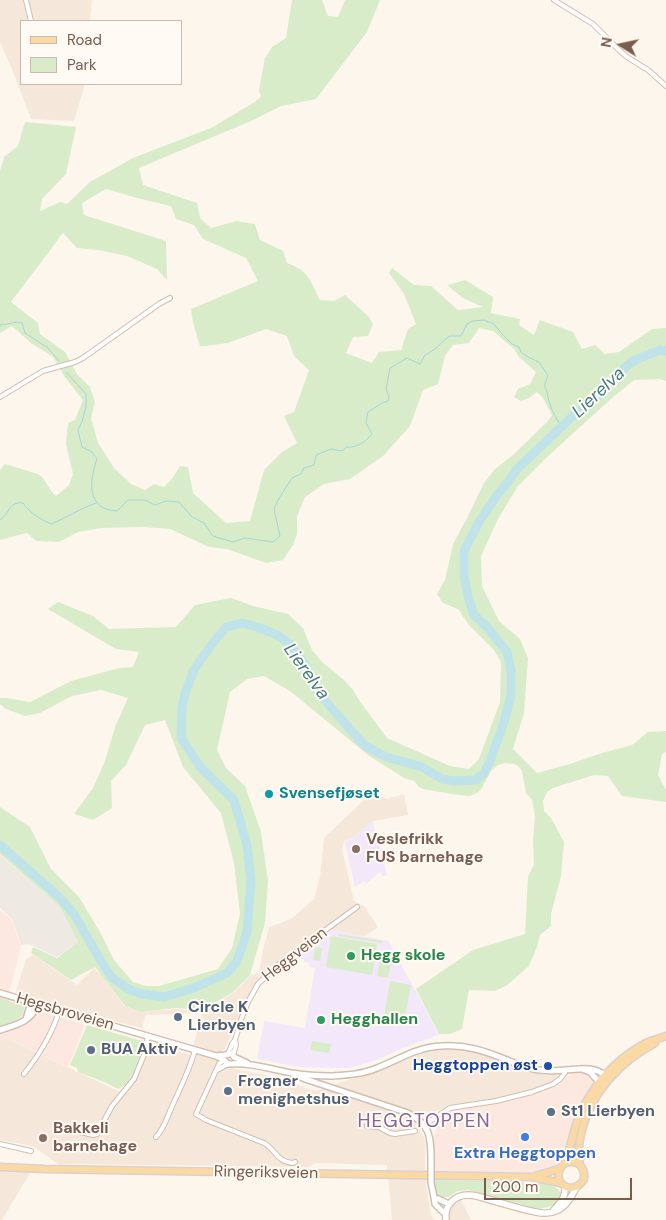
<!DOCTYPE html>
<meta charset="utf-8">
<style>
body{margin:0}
#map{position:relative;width:666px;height:1220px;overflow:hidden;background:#fdf6ec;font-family:"DM Sans",sans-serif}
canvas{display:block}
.legend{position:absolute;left:20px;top:20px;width:162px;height:65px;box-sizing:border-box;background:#fffaf3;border:1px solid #cabbb1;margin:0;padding:6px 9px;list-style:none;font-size:15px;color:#7a5c4d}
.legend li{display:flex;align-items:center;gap:10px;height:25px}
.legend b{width:25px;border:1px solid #cabbb1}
.north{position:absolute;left:596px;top:20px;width:50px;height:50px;-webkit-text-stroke:4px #fffaf3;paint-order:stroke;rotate:280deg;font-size:14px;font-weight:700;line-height:20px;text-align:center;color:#7a5c4d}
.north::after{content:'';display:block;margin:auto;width:18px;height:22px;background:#7a5c4d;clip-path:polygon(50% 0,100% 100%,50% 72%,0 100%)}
.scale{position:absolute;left:484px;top:1178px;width:148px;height:22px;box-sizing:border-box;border:2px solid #7a5c4d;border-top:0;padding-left:6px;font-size:15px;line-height:18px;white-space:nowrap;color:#7a5c4d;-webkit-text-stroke:4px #fffaf3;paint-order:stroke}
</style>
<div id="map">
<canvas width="666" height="1220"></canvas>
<ul class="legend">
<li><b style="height:6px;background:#fbd9a5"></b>Road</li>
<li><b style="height:14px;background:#d8ecc9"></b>Park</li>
</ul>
<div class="north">N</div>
<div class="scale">200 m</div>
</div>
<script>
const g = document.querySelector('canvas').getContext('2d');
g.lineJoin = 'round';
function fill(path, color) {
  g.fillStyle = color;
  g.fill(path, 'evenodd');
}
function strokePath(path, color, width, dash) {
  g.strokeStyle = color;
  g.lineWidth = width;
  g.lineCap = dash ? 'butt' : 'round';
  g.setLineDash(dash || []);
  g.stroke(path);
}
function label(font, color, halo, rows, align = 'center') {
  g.font = font + ' "DM Sans",sans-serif';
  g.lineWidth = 4;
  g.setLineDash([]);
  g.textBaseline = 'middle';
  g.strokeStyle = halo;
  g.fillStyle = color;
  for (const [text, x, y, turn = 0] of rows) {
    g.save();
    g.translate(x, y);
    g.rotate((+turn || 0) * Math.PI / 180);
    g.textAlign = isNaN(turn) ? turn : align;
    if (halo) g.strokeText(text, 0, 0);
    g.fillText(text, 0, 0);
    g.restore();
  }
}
fill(new Path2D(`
 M0 0H92L90 21H21V84H85L74 121 31 119 14 74 0 42Z
 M372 792 386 799 404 794 408 815 373 821 354 837 344 841 342 849 354 901 364 906 378 927 365 936 324 929 285 956 262 974 252 988 244 1005 230 1038 223 1051 235 1069 269 1076 316 1091 435 1049H465L481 1053 520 1068 536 1073 542 1075 557 1074 558 1076 552 1082 520 1093 505 1097 449 1106 438 1111 425 1113H416V1124L423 1135 425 1141 426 1186 431 1215 435 1220H392L387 1165 315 1163 310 1167 58 1164 33 1146 0 1140V1040L5 1038 125 1094 130 1088 136 1077 148 1043 191 1055 202 1013 146 1015 142 1028 59 1007 16 991 26 959 33 955 77 985 94 968 106 981 124 1006 141 1012 176 1009 203 1011 234 992 251 975 259 973 263 950 269 927 291 919 314 899 320 877 324 838Z
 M0 1167 33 1168 2 1220H0Z
 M461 1200 471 1220H449V1214L454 1205Z`), '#f5e8da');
fill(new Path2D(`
 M0 910 11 919 21 946 10 990 6 999 56 1016 85 1025 68 1067 5 1038 0 1040Z
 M579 1071 588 1074 592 1077 594 1081 593 1087 564 1155 559 1162 552 1167 543 1171 533 1173 434 1171V1136L440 1120 446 1113 454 1109 494 1104 535 1094 557 1085 563 1081 571 1073Z`), '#fde8e0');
fill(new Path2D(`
 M0 855 60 907 78 942 57 957 29 944 21 945 12 919 0 908Z`), '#efe9e4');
fill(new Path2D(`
 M373 821 375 833 378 838 387 875 383 876 380 872 366 884 364 881 355 887 345 842 354 837 365 827Z
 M332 930 388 941 423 1004 439 1035 403 1048 377 1060 350 1068H326L299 1067 257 1059 264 1021 305 1028 315 968 308 966 309 963 304 962V960L295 958Z`), '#f3e8fa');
fill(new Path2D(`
 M292 0H322L328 16 338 17 345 0H380L367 32 316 99 281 106 251 121 139 168 143 185 197 203 200 218 211 228 236 221 255 224 260 240 283 251 287 263C309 271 310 280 320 300L334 301 345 295 369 317 373 324 368 336 353 337 346 353 372 363 379 352 401 350 408 329 416 324 404 294 389 273 392 268 414 285 431 286 458 310 483 307 463 298 447 285 465 280 493 297 491 313 520 319 519 325 534 335 540 320 573 332 582 349 595 345 605 354 619 352 652 329 666 328V381L659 379 634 380 612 398 547 457 518 486 498 519 481 556 482 586 499 621 520 639 528 658 524 713 513 749 537 773 570 764 602 753 632 745 648 732 666 731V752L662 754 658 775 666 790V802L622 796 608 776 594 775 553 788 547 792 543 801 544 811 551 818 564 842 561 876 551 914V926L540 935 537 947 529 966 506 986 495 991 469 990 462 1029 450 1034H439L416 989 473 950 525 934 528 876 534 865 533 841 535 816 532 800 526 793 522 771 518 766 514 764 505 763 498 765 491 771 482 788 477 793 470 796 458 795 423 789 419 787 414 781 404 778 368 755 290 691 264 676 247 679 230 692 217 750 226 768 245 786 261 832 268 881 265 923 250 975 233 992 203 1010 176 1008 141 1012 125 1006 95 967 71 980 31 953 33 947 57 958 78 942 60 907 0 854V807L30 827 51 869 79 897 100 932 114 960 133 982 146 986H159L218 969 232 948 240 914 234 863 221 813 183 767 165 720 145 725 126 765 111 781 112 808 93 820 74 814 93 788 105 761 115 727 128 698 101 690 72 696 40 713 25 716 6 709 0 704V698H7L30 702 71 681 119 668 133 667 139 652 116 649 48 609 58 602 93 616 109 629 176 627 195 605 231 598 253 606 288 614 303 628 312 650 322 662 343 679 353 690 359 700 387 738 450 766 469 769 479 759 500 702 501 662 494 650 469 625 458 609 443 603 437 594 445 580 453 544 467 518 484 483 495 469 513 455 547 422 552 415 543 398 537 392 529 398 521 401 514 397 518 389 530 384 536 372 519 357 515 350 493 331 479 328 469 343 453 345 445 356 438 384 423 390 410 426 383 456 350 479 324 484 305 497 297 516V534L293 545 283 560 266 563 227 549 209 547 170 529 144 527 101 528 78 532 59 542 36 541 27 533 0 540V470L5 464 38 474C46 478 48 490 56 496L69 485 73 474 66 444 68 423 75 420 83 400 64 376 53 357 31 343 12 326 0 333V171L4 157 18 146 25 122 76 127 66 174 42 199 40 211 60 202 67 204 90 182 133 158 211 128 253 103 261 97 259 90 265 58 272 47 286 38ZM106 189 141 199 171 206 176 219 194 225 203 239 246 258 258 281 191 309 193 323 200 346H204L228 343 266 329 287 336 294 356 309 370 294 412 284 416 297 443 282 452 264 470 250 521 226 523 193 493 188 467 180 466 172 479 164 487 154 484 145 490 131 484 114 468 98 443 91 418 95 402 90 387 77 374 65 352 40 334 38 323 11 302 63 233 77 248 98 250 127 256 157 269 167 280 166 241 84 215 82 203Z
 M339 934 383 941 382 943 339 936Z
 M331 936 377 944 372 975 326 967Z
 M315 947 322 948 320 961 313 960Z
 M380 957H385L392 959 388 978 377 976Z
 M390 981 411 985 404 1021 384 1017Z
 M0 998 21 1005 24 1008C23 1021 11 1023 0 1026Z
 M87 1025 145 1042 135 1072 127 1084 118 1089 104 1082 78 1072 77 1068 70 1065Z
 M312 1041 331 1044 329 1053 310 1050Z
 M434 1180 537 1182C546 1184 556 1185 561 1193L557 1203 553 1206 539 1209 468 1190 458 1191 448 1197H440L435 1194Z`), '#d8ecc9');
strokePath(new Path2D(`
 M0 326 1 324C9 326 13 320 22 323L25 333 48 348 59 361
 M66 372 86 394V406L82 422 78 430 82 447 92 452 97 459C92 473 86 497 102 507 106 510 113 510 117 511L128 500H145L155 505 166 501 179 502 192 517 204 523 213 536 233 542 245 538 273 542 280 536 274 509 278 500 292 478 301 474 304 468 314 465 316 455 331 449 342 451 347 447C357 448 365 442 372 434L366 423 368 412 382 403 388 401 389 397 386 389 390 368 407 358 420 364 425 355 435 349 449 336H461L467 324 472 321 484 320 494 324 502 334 512 344 519 347 521 352 528 357 539 362 548 376C547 378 546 381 545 384 545 390 546 387 547 392 549 405 554 416 562 427
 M0 520C11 513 8 501 23 503 30 513 40 519 51 524 67 518 80 508 96 503`), '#a5d3da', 1);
strokePath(new Path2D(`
 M0 845 59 897 74 914 98 956 111 977 130 990 142 994 164 997 194 988 227 973 237 961 247 932 251 881 247 845 234 800 201 768 181 738 182 707 186 690 194 670 212 644 226 627 243 623 260 628 277 635 290 644 306 666 313 685 328 704 364 745 386 757 422 767 442 779 454 781 476 780 484 773 490 761 504 722 511 695V671L507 652 487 627 474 615 468 597 464 575V551L479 522 498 494 511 478 517 469 574 415 591 404 620 372 633 361 660 350 666 351`), '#bfe3e8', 9);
const minor = new Path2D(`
 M26 0 31 21
 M554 0 593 24 620 51 627 57 648 70 666 86
 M0 397 43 371 75 362 83 358 159 304 170 298
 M228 1054 232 1044 235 1040
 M233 1055 236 1045 235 1040 242 1017 248 1002 258 984 279 964 357 907
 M224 1060 219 1064 196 1114 206 1120 264 1143C276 1150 277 1162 293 1163L295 1162
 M217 1070 228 1064
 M24 1074C39 1055 52 1035 59 1011
 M424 1125 450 1108 496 1101 532 1092 553 1084 560 1079 565 1073V1070
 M367 1126 379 1127 390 1133 395 1134 415 1131
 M62 1130 67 1129 93 1135 97 1134 112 1106 134 1079 144 1055 148 1036
 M156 1137C165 1128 168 1114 174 1102 182 1085 190 1068 195 1050
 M0 1144 31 1151`);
const tertiary = new Path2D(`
 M0 993 216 1056 224 1060 228 1064C249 1062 270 1069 291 1073 304 1075 319 1076 332 1076 348 1075 363 1074 377 1068 398 1060 417 1047 441 1046 465 1044 485 1051 507 1060 517 1064 528 1069 539 1070 548 1071 557 1071 565 1070 580 1069 593 1066 605 1075L606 1077
 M26 1019 31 1003
 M0 1030C19 1024 28 1023 38 1005
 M216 1056 225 1055 229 1054H232L234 1057 247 1063
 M582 1069 590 1072 599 1082H602
 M295 1075 305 1079 405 1112C431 1123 431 1137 431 1163
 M434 1197 435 1204 445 1214
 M434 1197 449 1204`);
const secondary = new Path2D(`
 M553 1211C560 1203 566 1198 565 1186
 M446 1220C444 1206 454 1195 468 1195 475 1195 481 1197 487 1199 503 1203 519 1209 536 1212 543 1214 552 1213 558 1210 567 1206 573 1194 577 1186`);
const primary = new Path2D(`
 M565 1163C577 1159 585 1166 584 1179 572 1200 546 1179 565 1163 570 1150 572 1136 577 1122 589 1089 613 1061 644 1044 651 1040 659 1039 666 1036
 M580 1165C577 1153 579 1142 582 1130 591 1093 621 1061 655 1043
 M0 1167 45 1169 531 1177 561 1183
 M532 1177 559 1169`);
strokePath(minor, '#d1beb0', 6);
strokePath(tertiary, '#d1beb0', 8);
strokePath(secondary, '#d6c0b0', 8);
strokePath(primary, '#dad1cd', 9);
strokePath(minor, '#fff', 4);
strokePath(tertiary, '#fff', 5);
strokePath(secondary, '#fff', 5.5);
strokePath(primary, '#fbd9a5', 6);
const tertiaryBridge = new Path2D(`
 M431 1163V1183L434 1197`);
strokePath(tertiaryBridge, '#d1beb0', 8, []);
strokePath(tertiaryBridge, '#fff', 5);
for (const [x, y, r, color] of [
 [269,794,5,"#0f9aa8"],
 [356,849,5,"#8d6e63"],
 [351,956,5,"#2e9e5b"],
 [178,1017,5,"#5c6f8a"],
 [321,1020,5,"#2e9e5b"],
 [91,1050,5,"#5c6f8a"],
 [548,1066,5,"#1a4fb4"],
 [228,1091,5,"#5c6f8a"],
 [551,1112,5,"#5c6f8a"],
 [525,1137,5,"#3f7fe0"],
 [43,1138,5,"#8d6e63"]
]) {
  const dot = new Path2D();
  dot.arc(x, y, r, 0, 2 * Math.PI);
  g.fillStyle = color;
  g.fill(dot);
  strokePath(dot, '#fffaf3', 2);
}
label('bold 16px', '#0d838f', '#fffaf3', [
 ["Svensefjøset",279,794]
], 'left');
label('bold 16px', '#785e54', '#fffaf3', [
 ["Veslefrikk",366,840],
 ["FUS barnehage",366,858],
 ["Bakkeli",53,1129],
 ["barnehage",53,1147]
], 'left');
label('16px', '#7a5c4d', '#fffaf3', [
 ["Heggveien",295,955,-38],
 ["Hegsbroveien",65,1012,16],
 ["Ringeriksveien",266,1173,1]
]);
label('bold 16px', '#27864d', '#fffaf3', [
 ["Hegg skole",361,956],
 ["Hegghallen",331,1020]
], 'left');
label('bold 16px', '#4e5e75', '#fffaf3', [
 ["Circle K",188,1008],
 ["Lierbyen",188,1026],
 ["BUA Aktiv",101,1050],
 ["Frogner",238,1082],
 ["menighetshus",238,1100],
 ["St1 Lierbyen",561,1112]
], 'left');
label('bold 16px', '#164399', '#fffaf3', [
 ["Heggtoppen øst",538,1066]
], 'right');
label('bold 16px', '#366cbe', '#fffaf3', [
 ["Extra Heggtoppen",525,1154]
]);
label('italic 18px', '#437c86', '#fffaf3', [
 ["Lierelva",599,393,-43],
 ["Lierelva",306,672,54]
]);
g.letterSpacing = '1px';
label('19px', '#846695', '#fffaf3', [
 ["HEGGTOPPEN",424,1122]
]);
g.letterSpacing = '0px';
</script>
